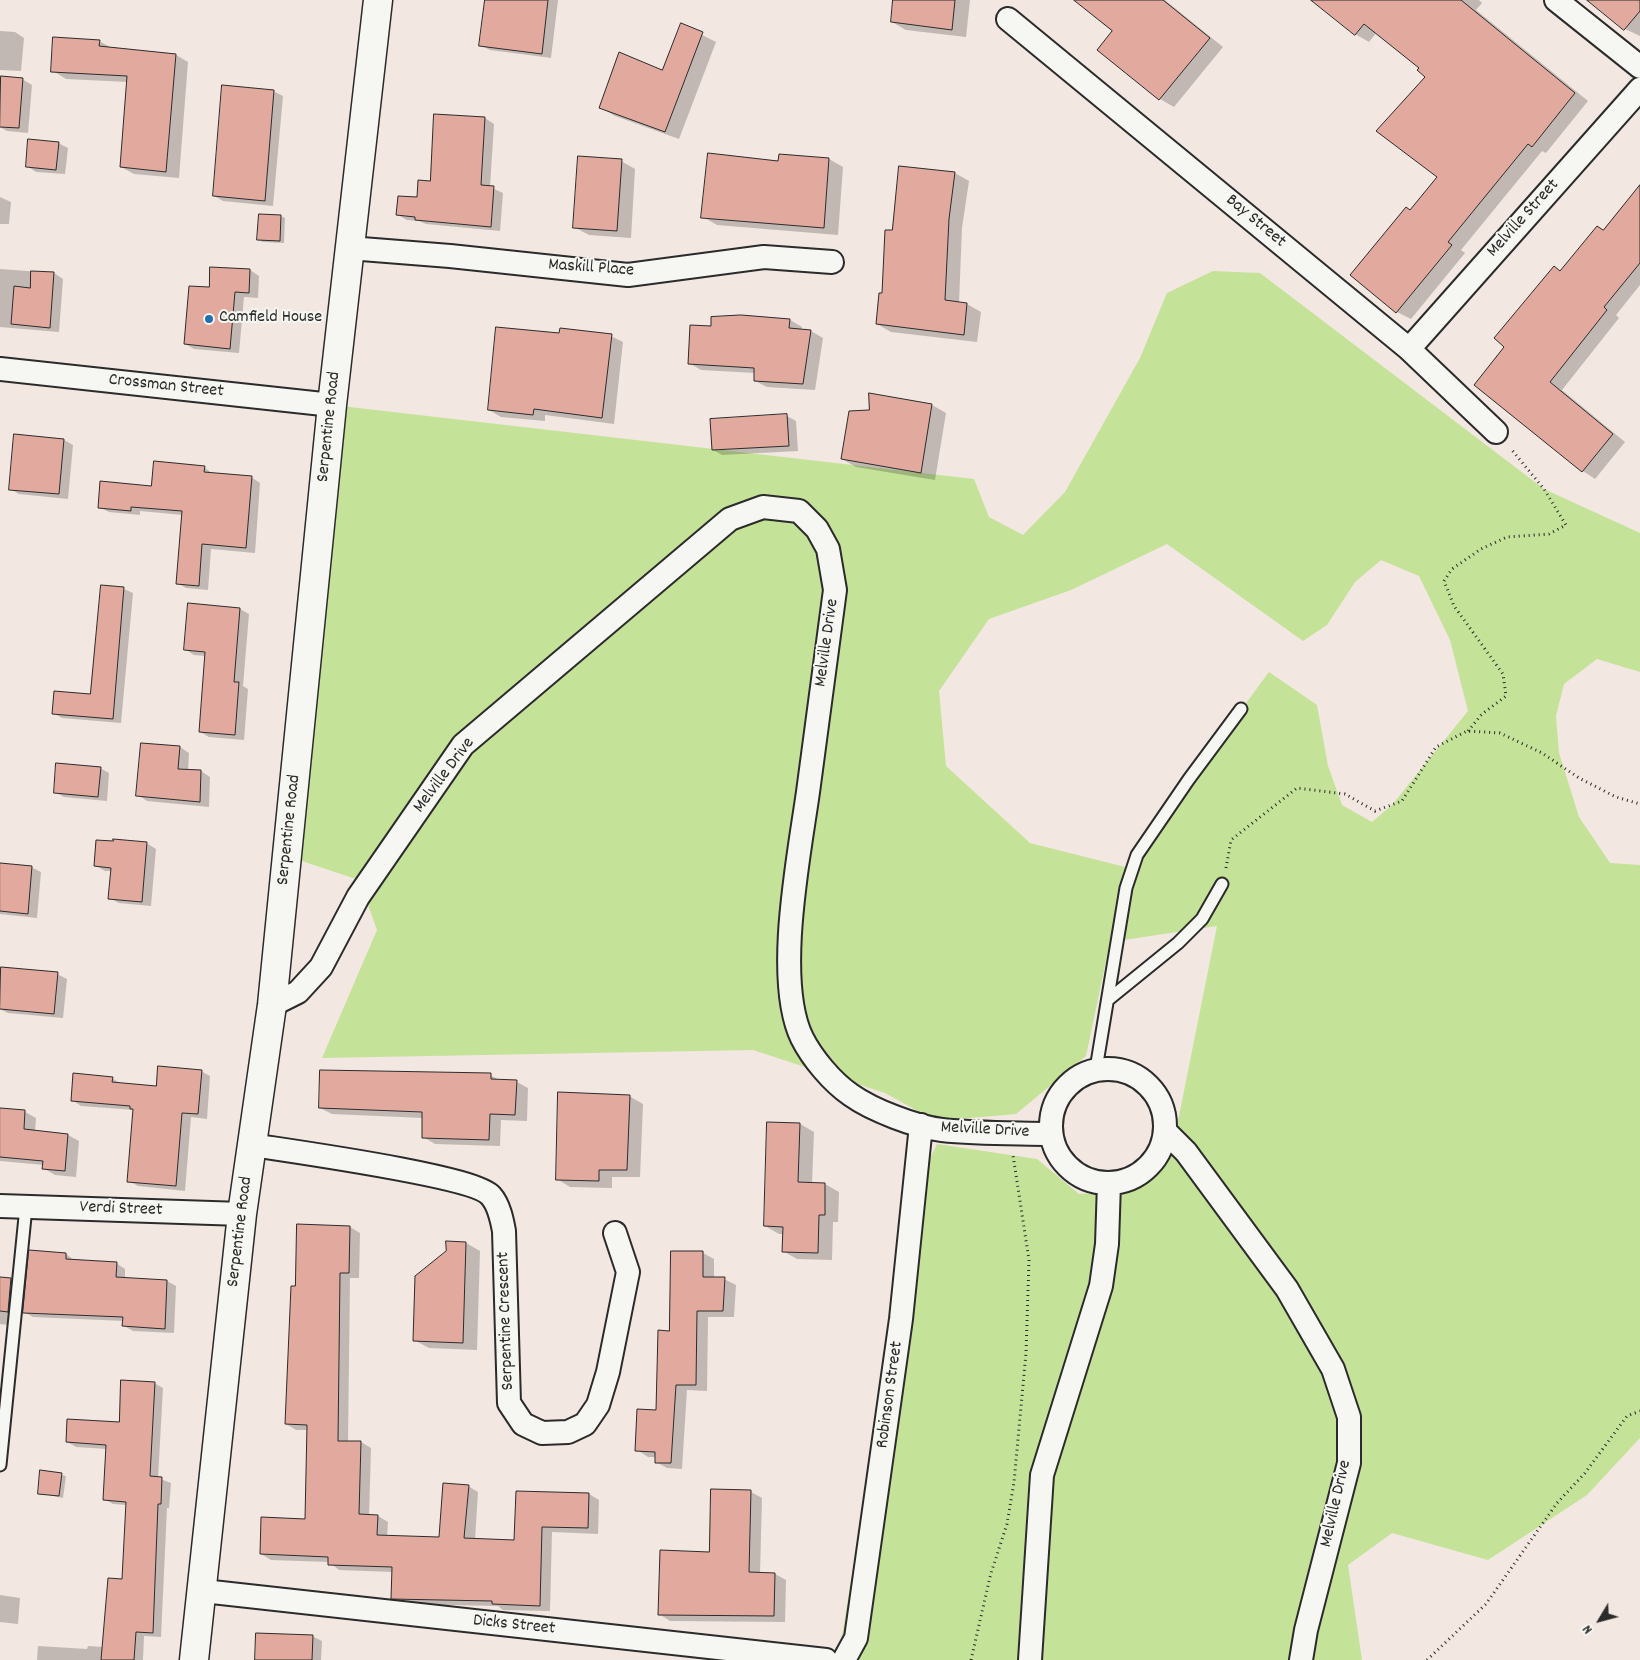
<!DOCTYPE html>
<style>
body{margin:0}
#map{position:relative;width:1640px;height:1660px;overflow:hidden;background:#f2e7e1;font-family:Dekko,sans-serif}
canvas{display:block}
.north{position:absolute;left:1575px;top:1595px;width:50px;height:50px;-webkit-text-stroke:4px #f6f6f2;paint-order:stroke;rotate:233deg;font-size:14px;font-weight:700;line-height:20px;text-align:center;color:#2b2b2b}
.north::after{content:'';display:block;margin:auto;width:18px;height:22px;background:#2b2b2b;clip-path:polygon(50% 0,100% 100%,50% 72%,0 100%)}
</style>
<div id="map">
<canvas width="1640" height="1660"></canvas>
<div class="north">N</div>
</div>
<script>
const g = document.querySelector('canvas').getContext('2d');
g.lineJoin = 'round';
function fill(path, color) {
  g.fillStyle = color;
  g.fill(path, 'evenodd');
}
function strokePath(path, color, width, dash) {
  g.strokeStyle = color;
  g.lineWidth = width;
  g.lineCap = dash ? 'butt' : 'round';
  g.setLineDash(dash || []);
  g.stroke(path);
}
function label(font, color, halo, rows, align = 'center') {
  g.font = font + ' Dekko,sans-serif';
  g.lineWidth = 4;
  g.setLineDash([]);
  g.textBaseline = 'middle';
  g.strokeStyle = halo;
  g.fillStyle = color;
  for (const [text, x, y, turn = 0] of rows) {
    g.save();
    g.translate(x, y);
    g.rotate((+turn || 0) * Math.PI / 180);
    g.textAlign = isNaN(turn) ? turn : align;
    if (halo) g.strokeText(text, 0, 0);
    g.fillText(text, 0, 0);
    g.restore();
  }
}
fill(new Path2D(`
 M1213 271 1260 273 1544 489 1640 533V672L1597 659 1564 684 1556 716 1559 753 1579 817 1610 863 1640 865V1438L1587 1495 1488 1560 1392 1533 1348 1565 1362 1660H838L915 1189 937 1144 1037 1159 1079 1194 1132 1191 1162 1167 1178 1121 1217 926 1117 941 1124 875 1086 1056 1016 1114 936 1121 885 1093 753 1050 322 1058 377 930 359 880 287 856 332 405 974 479 989 517 1023 535 1065 492 1140 358 1167 293ZM1167 544 1303 641 1327 625 1355 582 1381 560 1419 576 1450 640 1468 711 1392 805 1372 822 1342 805 1328 766 1317 705 1269 672 1125 867 1030 843 946 766 939 691 989 619 1071 590Z`), '#c5e299');
fill(new Path2D(`
 M486 0H558L551 58 490 50 480 45Z
 M894 0H970L966 37 906 30 892 22Z
 M1076 0H1165L1223 47 1174 107 1160 99 1114 31Z
 M1313 0H1479L1482 3 1476 10 1588 101 1546 153 1542 151 1461 250 1465 253 1411 319 1397 312 1411 211 1438 177 1427 77 1421 68 1377 32 1369 42 1355 34Z
 M1589 0H1640V36L1625 29Z
 M682 25 716 42 679 139 615 116 601 108 663 71Z
 M0 31 15 32 24 38 21 71 0 70Z
 M99 41 112 48 176 55 188 62 179 178 134 174 121 167 128 82 66 79 53 71Z
 M2 78 22 79 32 85 28 133 7 131 0 127Z
 M273 91 283 96 273 206 223 201 214 196Z
 M435 115 485 118 494 124 490 187 503 193 500 231 426 224 419 221 407 220 398 215 418 198 432 182Z
 M58 143 68 148 65 174 36 172 27 166Z
 M780 155 829 159 843 167 838 235 717 225 703 217 779 162Z
 M621 161 635 169 631 238 589 235 574 227Z
 M955 173 969 181 962 228 959 303 967 304 981 312 977 342 891 332 877 324 893 231Z
 M1640 187V285L1616 315 1619 318 1562 390 1625 442 1595 479 1583 471 1476 384 1506 347 1554 267 1561 271 1604 231Z
 M0 197 11 202 9 224H0Z
 M260 215 281 216 285 218 284 243 263 242 259 240Z
 M0 269 54 273 63 279 59 332 0 327Z
 M250 270 259 276 258 298 244 297 239 353 194 349 185 344 210 289Z
 M790 320 802 327 801 330 811 331 823 338 815 390 767 387 755 381V373L701 370 689 363 712 327Z
 M560 334 611 336 623 342 614 424 545 415V421L501 417 489 410Z
 M932 405 946 413 935 480 856 467 842 459Z
 M787 416 796 421 798 451 722 455 713 450Z
 M64 440 73 445 68 499 19 494 10 489Z
 M204 467 213 474 251 477 260 483 255 553 211 549 208 590 186 588 177 583 183 515 140 511V515L109 512 99 507Z
 M102 586 124 589 133 593 121 723 62 718 53 713 91 695Z
 M240 609 249 614 243 686 248 689 244 740 209 737 200 732 206 656 194 655 185 649Z
 M142 744 180 747 189 753 188 771H201L210 777 209 807 147 801 138 795Z
 M100 768 109 773 107 801 64 797 55 792Z
 M146 843 156 849 151 906 119 903 109 898 112 871H105L96 866Z
 M0 865 31 867 41 872 37 918 0 914Z
 M2 968 57 974 67 979 63 1018 8 1013 0 1009Z
 M201 1071 210 1076 207 1119 191 1117 185 1191 138 1186 129 1181 135 1110 81 1106 72 1100 112 1078 121 1084 157 1087Z
 M490 1075 501 1081 517 1082 528 1088 527 1121 501 1120 500 1146 435 1144 423 1137V1118L332 1114 320 1108Z
 M629 1096 643 1104 640 1177H612V1188L570 1187 557 1179Z
 M0 1109 25 1112 36 1118 35 1132 68 1135 79 1141 76 1177 55 1175 43 1168 44 1165 0 1161Z
 M800 1124 814 1132 812 1184H825L839 1192 838 1222H833L832 1260 797 1259 783 1251 784 1234H779L765 1226Z
 M350 1227 360 1233 359 1278H350L348 1442H361L371 1448 369 1516H378L388 1522 387 1537 440 1539 468 1486 478 1492 475 1540 516 1541 589 1494 599 1500 598 1534 552 1532 550 1611 503 1610 498 1606 402 1604 392 1598 393 1572 339 1570 329 1562 271 1560 261 1554 306 1520 308 1430H296L286 1424 296 1287Z
 M447 1242 466 1243 480 1251 477 1350 429 1348 414 1340 447 1252Z
 M30 1252 66 1254 75 1261 116 1263 125 1269V1278L167 1281 176 1286 174 1333 133 1331 124 1326V1321L33 1317 24 1312Z
 M703 1253 714 1259V1278L724 1279 736 1285 734 1317H708L707 1391 687 1390 682 1469 667 1468 656 1462V1457H648L637 1450 657 1412 670 1332Z
 M0 1278 11 1279 20 1284 16 1316H9V1325L0 1324Z
 M154 1383 163 1388 158 1478 171 1483 169 1508H167L161 1637 144 1636 143 1660H37L38 1646 87 1649 88 1646 103 1647 123 1580 127 1505 113 1504 104 1499 107 1449 76 1447 67 1442 120 1424Z
 M42 1471 66 1476 63 1498 39 1493Z
 M712 1490 751 1492 762 1498 760 1574H775L786 1580 785 1622 670 1621 659 1614 711 1553Z
 M0 1595 20 1598 18 1624 0 1622Z
 M312 1636 322 1641 321 1660H256Z`), '#0003');
const building = new Path2D(`
 M485 0H548L542 54 479 46Z
 M893 0H955L952 30 891 22Z
 M1074 0H1163L1210 38 1159 100 1097 50 1112 31Z
 M1311 0H1461L1575 93 1532 147 1528 144 1448 242 1452 245 1396 313 1350 275 1406 207 1410 210 1437 177 1376 131 1425 77 1417 70 1419 68 1364 24 1355 35Z
 M1587 0H1640V11L1624 30Z
 M681 23 703 32 665 132 599 108 619 52 662 70Z
 M53 37 100 40 99 46 176 54 166 172 120 167 127 76 51 72Z
 M1 76 23 78 19 128 0 127Z
 M222 85 274 90 265 201 213 196Z
 M434 114 485 117 481 185 494 186 491 227 415 220V217L396 215 398 196 417 197 418 180 430 181Z
 M28 139 59 142 56 170 26 167Z
 M708 153 778 161 779 154 829 158 824 228 701 218Z
 M578 156 622 159 617 231 573 228Z
 M899 166 955 172 949 219 945 300 967 303 964 335 876 324 879 293H882L885 230H892Z
 M1640 185V263L1604 307 1607 310 1550 382 1613 434 1582 472 1474 385 1504 347 1494 338 1554 266 1560 271 1597 226 1603 230Z
 M259 214 281 215 280 241 257 240Z
 M210 267 250 269 249 293 235 292 230 349 184 344 189 286 209 287Z
 M31 271 54 272 50 328 11 324 14 286 30 288Z
 M741 315 790 319 789 328 811 330 803 384 754 381V368L688 364 690 325 711 326V317Z
 M496 327 559 333 560 328 612 334 602 418 534 409 533 415 488 410Z
 M869 393 932 404 921 473 841 459 849 411 869 410Z
 M787 414 789 446 712 450 710 419Z
 M14 434 64 439 59 494 9 490Z
 M154 461 205 466 204 472 252 476 246 548 202 544 199 586 176 584 182 511 131 507V511L98 508 100 481 151 486Z
 M101 585 124 587 113 719 52 714 54 691 90 694Z
 M188 603 240 608 234 682H239L235 735 199 732 205 652 184 650Z
 M141 743 180 746 178 769 201 770 200 802 136 796Z
 M56 763 101 767 98 797 54 793Z
 M113 839 147 842 142 902 108 899 111 868 94 866 96 840 113 841Z
 M0 863 32 866 28 914 0 911Z
 M1 967 58 972 54 1014 0 1009Z
 M158 1066 202 1070 198 1114 182 1113 176 1186 127 1182 133 1109H130V1106L71 1101 73 1073 113 1077 112 1082 156 1086Z
 M320 1070 491 1073V1079L517 1080 515 1115 490 1114 489 1140 422 1138V1112L319 1108Z
 M558 1092 630 1095 627 1170H599V1181L556 1180Z
 M0 1108 25 1110 24 1129 68 1134 65 1171 42 1169 43 1161 0 1157Z
 M767 1122 800 1123 798 1182 825 1183V1215H819L818 1253 782 1252 783 1227 764 1226Z
 M297 1224 350 1226 349 1273H340L338 1441H361L359 1514 378 1515 377 1535 439 1537 443 1483 469 1485 464 1538 514 1540 516 1491 589 1493 588 1528 542 1527 540 1606 492 1604V1601L391 1599 392 1567 328 1565V1557L260 1554 261 1517 305 1519 307 1425 285 1424 291 1286H295Z
 M446 1241 466 1242 463 1343 413 1341 415 1276 446 1251Z
 M29 1250 66 1253V1259L117 1262 116 1277 167 1280 165 1329 122 1326 123 1317 23 1313Z
 M671 1251H703V1277H725L723 1311H697L696 1385H676L671 1463H655V1452L635 1451 637 1409 656 1410 658 1330 669 1331Z
 M0 1277 11 1278 8 1312 0 1311Z
 M121 1380 155 1382 150 1476 162 1477 161 1504H158L153 1633 136 1632 134 1660H101L108 1578 122 1579 126 1502 103 1500 106 1445 66 1442 67 1419 119 1422Z
 M40 1470 62 1473 59 1496 38 1494Z
 M711 1489 751 1490 749 1572 775 1573 774 1616 658 1615 660 1550 709 1552Z
 M256 1633 313 1635 312 1660H255Z`);
fill(building, '#e2a99e');
strokePath(building, '#2b2b2b', 1);
const lane = new Path2D(`
 M1109 999 1178 943 1202 919 1222 884
 M1096 1069 1126 888 1137 855 1189 779 1241 709
 M0 1465 26 1207`);
const street = new Path2D(`
 M1556 0 1640 67
 M1008 19 1409 349 1496 432
 M349 248 450 256 628 275 764 257 832 262
 M1409 349 1640 89
 M0 369 332 405
 M272 1005 298 992 321 967 358 897 463 745 730 519 763 507 799 511 817 529 828 549 835 590C826 657 817 725 808 792 799 856 774 980 802 1038 812 1058 832 1082 851 1095 872 1110 916 1127 942 1130 978 1134 1015 1133 1051 1134
 M1051 1126a57 57 0 1 1 114 0a57 57 0 1 1-114 0Z
 M1165 1131 1186 1152 1287 1289 1333 1369 1349 1417V1463L1306 1630 1301 1660
 M252 1145C289 1151 474 1176 491 1196 499 1205 502 1220 504 1231L509 1403 523 1424 542 1433 568 1432 585 1424 598 1405 608 1372 628 1272 615 1233
 M0 1206 242 1214
 M203 1591 826 1660
 M844 1660 856 1638 901 1319 921 1125
 M1030 1660 1042 1475 1101 1286 1107 1244 1109 1183`);
const secondary = new Path2D(`
 M194 1660 242 1214 272 1005 332 405 378 0`);
strokePath(lane, '#2b2b2b', 15);
strokePath(street, '#2b2b2b', 26);
strokePath(secondary, '#2b2b2b', 31);
strokePath(new Path2D(`
 M1468 731 1482 714 1506 696 1503 674 1454 606 1444 581 1452 569 1481 549 1507 537 1549 534 1566 525 1544 489 1511 449
 M1226 868 1231 840 1297 788 1345 794 1375 811 1402 801 1436 747 1467 731 1500 733 1542 753 1579 778 1616 797 1640 804
 M971 1660 991 1573 1007 1524 1014 1482 1026 1353 1029 1260 1013 1155
 M1427 1660 1486 1604 1557 1503 1585 1473 1627 1416 1640 1411`), '#2b2b2b', 3, [1, 4]);
strokePath(lane, '#f6f6f2', 11);
strokePath(street, '#f6f6f2', 22);
strokePath(secondary, '#f6f6f2', 28);
for (const [x, y, r, color] of [
 [209,319,5,"#1f6fb2"]
]) {
  const dot = new Path2D();
  dot.arc(x, y, r, 0, 2 * Math.PI);
  g.fillStyle = color;
  g.fill(dot);
  strokePath(dot, '#f6f6f2', 2);
}
label('18px', '#2b2b2b', '#f6f6f2', [
 ["Melville Street",1524,219,-48],
 ["Bay Street",1255,222,40],
 ["Maskill Place",591,269,4],
 ["Crossman Street",166,387,6],
 ["Serpentine Road",330,427,-84],
 ["Melville Drive",828,643,-82],
 ["Melville Drive",445,776,-53],
 ["Serpentine Road",290,830,-84],
 ["Melville Drive",985,1131,3],
 ["Verdi Street",121,1210,2],
 ["Serpentine Road",241,1232,-83],
 ["Serpentine Crescent",507,1321,-92],
 ["Robinson Street",891,1395,-82],
 ["Melville Drive",1337,1504,-77],
 ["Dicks Street",514,1626,6]
]);
label('18px', '#2b2b2b', '#f6f6f2', [
 ["Camfield House",219,319]
], 'left');
</script>
